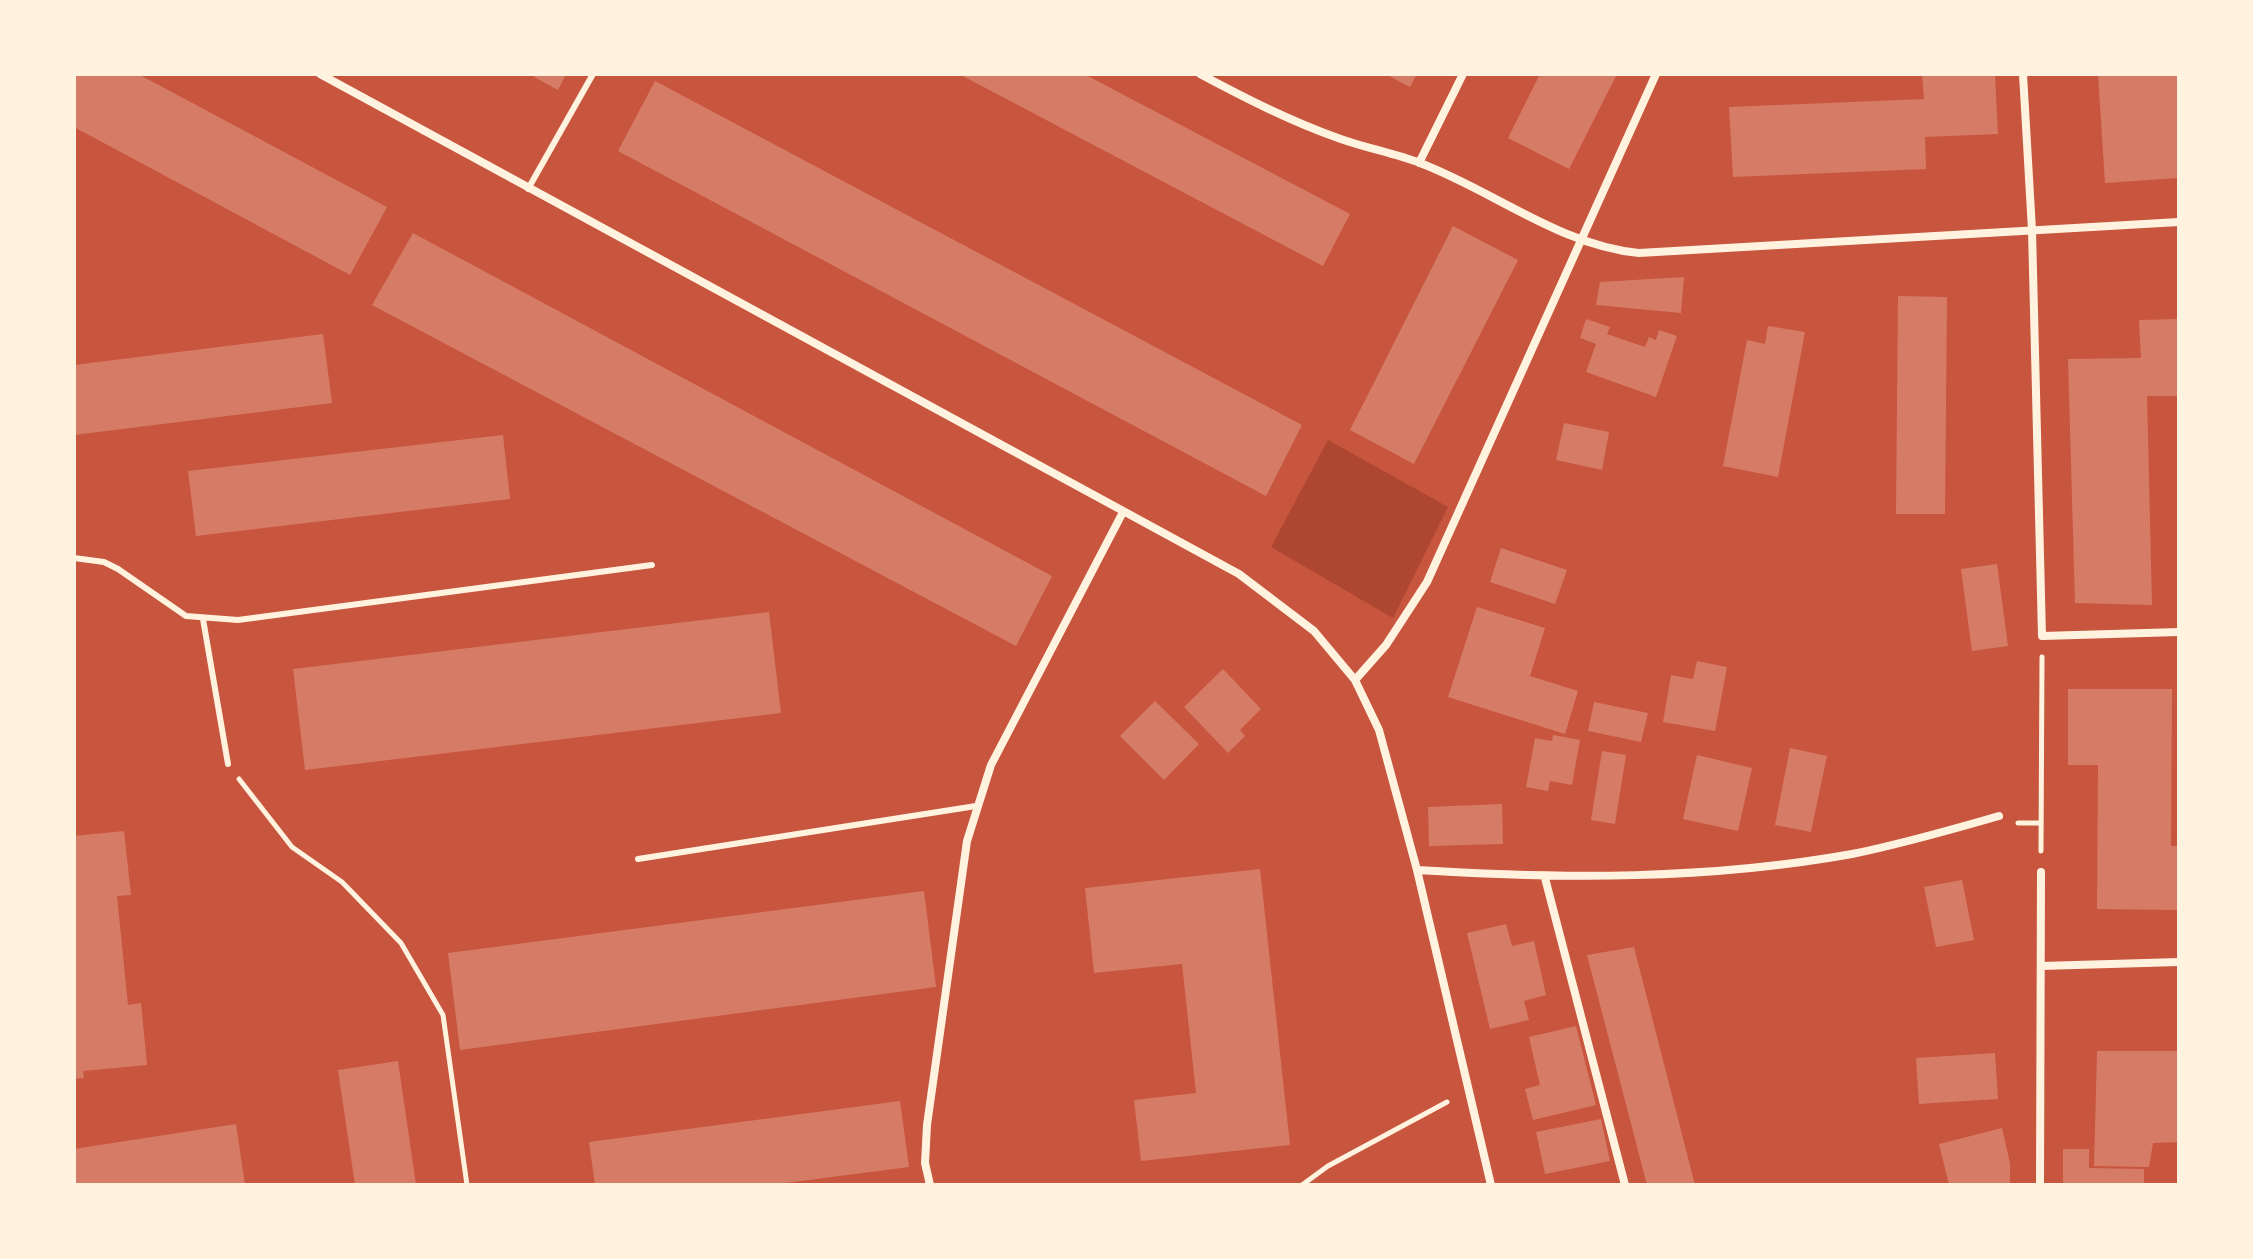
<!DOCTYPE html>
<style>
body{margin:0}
#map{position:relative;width:2253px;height:1259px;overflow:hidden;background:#c8553d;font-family:Quicksand,sans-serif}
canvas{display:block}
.frame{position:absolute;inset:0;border:76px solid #fff3e0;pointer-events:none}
</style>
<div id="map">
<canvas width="2253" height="1259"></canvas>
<div class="frame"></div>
</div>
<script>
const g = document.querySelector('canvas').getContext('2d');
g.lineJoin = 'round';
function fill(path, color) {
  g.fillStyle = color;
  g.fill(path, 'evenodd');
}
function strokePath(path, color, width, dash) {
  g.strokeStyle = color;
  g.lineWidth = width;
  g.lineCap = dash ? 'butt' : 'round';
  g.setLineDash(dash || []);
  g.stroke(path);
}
fill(new Path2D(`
 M1328 440 1448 507 1393 618 1271 547Z`), '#ae4732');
fill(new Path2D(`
 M74 74H138L387 207 350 275 74 127Z
 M529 74H566L558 90Z
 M959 74H1084L1350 214 1323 266Z
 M1385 74H1417L1410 87Z
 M1540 74H1617L1569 169 1508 138Z
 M1922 74H1995L1998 134 1925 137 1926 169 1733 177 1729 107 1924 99Z
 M2098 74H2179V178L2105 183Z
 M655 81 1302 425 1266 496 618 151Z
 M1453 226 1518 260 1414 464 1350 430Z
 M413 233 1052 576 1016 646 372 305Z
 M1684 277 1681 313 1596 305 1600 282Z
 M1898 296 1947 297 1945 514H1896Z
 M1586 319 1610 327 1607 334 1645 347 1649 337 1656 340 1659 330 1677 336 1656 397 1586 372 1596 344 1580 338Z
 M2179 319V396H2147L2152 605 2075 603 2068 359 2141 358 2139 320Z
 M1768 326 1805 332 1778 477 1723 466 1747 340 1765 344Z
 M323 334 332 403 74 435V365Z
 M1564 423 1609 432 1602 470 1556 460Z
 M503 435 510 499 196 536 188 471Z
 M1501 548 1567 570 1555 604 1490 582Z
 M1997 564 2008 646 1972 651 1961 569Z
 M1477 607 1545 628 1530 676 1578 691 1565 734 1448 697Z
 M769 612 781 713 305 770 293 669Z
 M1697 661 1727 667 1715 731 1663 722 1671 675 1693 679Z
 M1223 669 1261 709 1240 730 1245 736 1228 753 1184 707Z
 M2068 689H2172L2171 846H2179V910L2097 909 2098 765H2068Z
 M1155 701 1199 744 1164 780 1120 736Z
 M1594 702 1648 713 1641 742 1588 731Z
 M1553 735 1580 740 1572 785 1550 781 1548 791 1526 787 1535 738 1552 741Z
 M1790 748 1827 756 1811 832 1775 825Z
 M1602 751 1626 755 1615 824 1591 820Z
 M1697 755 1752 768 1738 831 1683 819Z
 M1502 804 1503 844 1429 846 1428 807Z
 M124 831 131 895 117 896 128 1005 141 1003 147 1065 83 1071 84 1078 74 1079V836Z
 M1260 869 1290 1145 1141 1161 1134 1100 1196 1093 1182 964 1094 973 1085 888Z
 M1962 880 1974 940 1936 947 1924 887Z
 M924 891 936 987 460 1050 448 953Z
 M1506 924 1512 946 1534 941 1546 995 1524 1001 1529 1020 1490 1029 1467 933Z
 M1634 947 1695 1185H1647L1587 955Z
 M1576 1026 1596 1105 1533 1120 1525 1089 1540 1085 1529 1037Z
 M2097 1051H2179V1142L2153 1143 2149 1167 2094 1166Z
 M1995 1053 1998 1099 1919 1104 1916 1058Z
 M398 1061 416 1185H355L338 1070Z
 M900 1101 909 1167 770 1185H595L589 1142Z
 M1601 1119 1610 1161 1545 1174 1536 1132Z
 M236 1124 245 1185H74V1149Z
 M2002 1128 2010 1163V1185H1949L1939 1144Z
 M2063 1149H2089V1168L2144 1169V1185H2063Z`), '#d67c66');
strokePath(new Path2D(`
 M239 779 292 847 342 882 401 943 443 1015 467 1185
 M2018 823H2041
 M2041 851 2042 657
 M1302 1185 1328 1166 1447 1102`), '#fff3e0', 5);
strokePath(new Path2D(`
 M528 189 593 74
 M74 558 104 562 118 569 186 616 238 620 652 565
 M203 619 228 764
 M638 859 976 806`), '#fff3e0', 6);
strokePath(new Path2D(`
 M320 74 1239 574 1314 631 1355 680 1379 730 1417 870 1491 1185
 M1200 74C1245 98 1290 121 1338 138 1365 148 1394 153 1420 163 1494 191 1559 245 1639 253L2179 222
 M2023 74 2032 230 2042 636 2179 632
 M1419 163 1463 74
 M1355 680 1386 645 1427 582 1656 74
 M1417 870C1562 879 1708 880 1852 854 1902 844 1950 830 1999 816
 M1545 878 1625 1185
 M2041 966 2179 962
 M930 1185 925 1163 927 1125 967 841 991 765 1123 512
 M2040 1185 2041 872`), '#fff3e0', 8);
</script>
